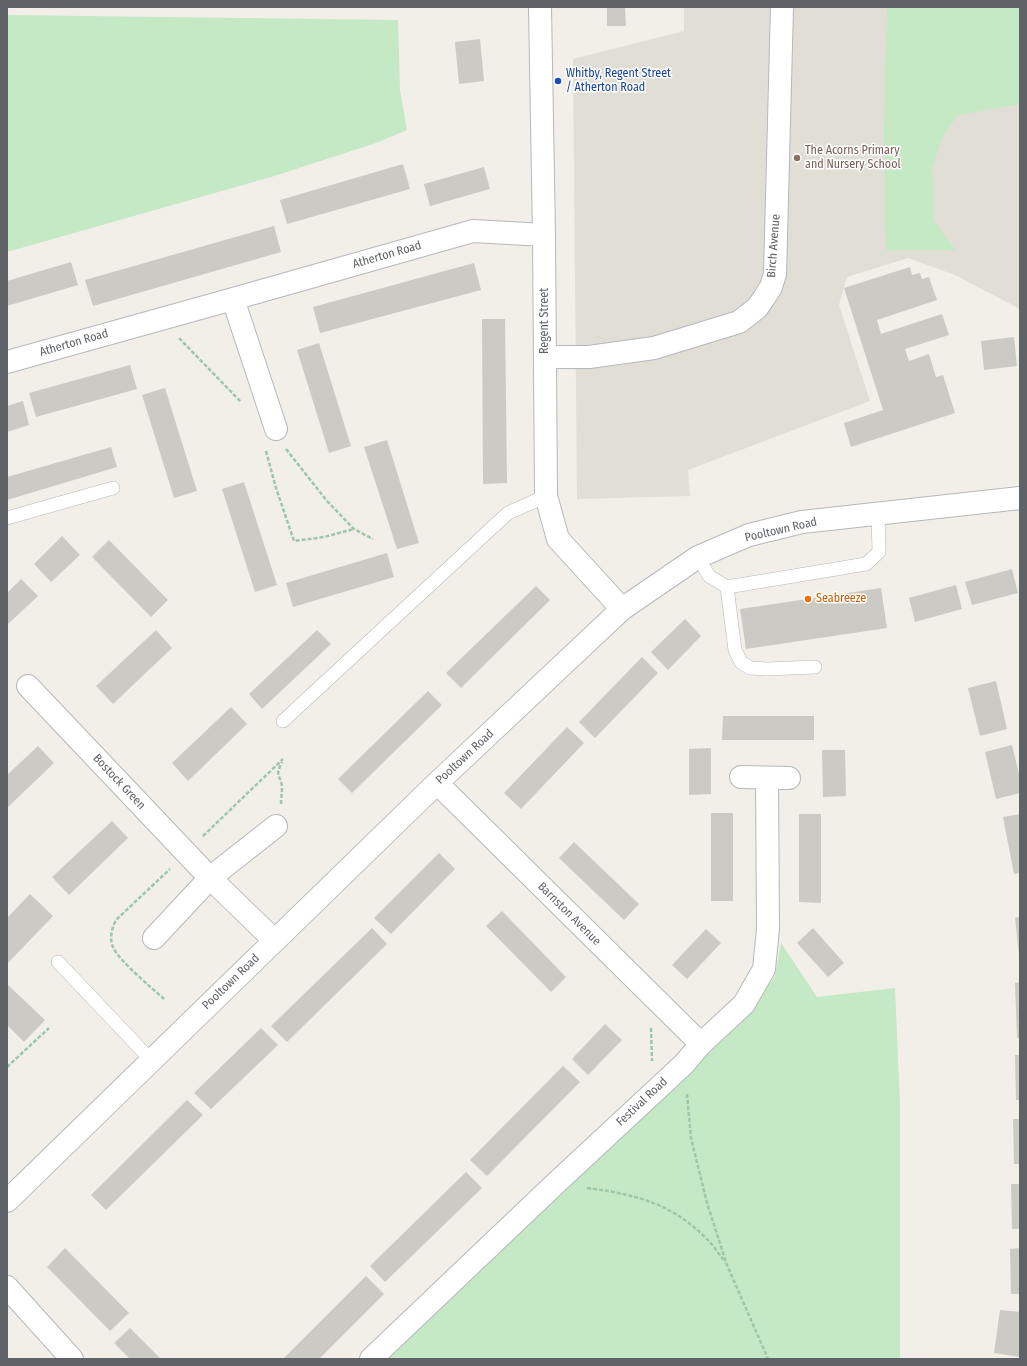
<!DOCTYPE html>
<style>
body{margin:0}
#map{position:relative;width:1027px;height:1366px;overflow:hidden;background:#f1efe8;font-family:"Fira Sans Condensed",sans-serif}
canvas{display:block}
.frame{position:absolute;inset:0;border:8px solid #5f6368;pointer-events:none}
</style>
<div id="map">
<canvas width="1027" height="1366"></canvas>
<div class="frame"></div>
</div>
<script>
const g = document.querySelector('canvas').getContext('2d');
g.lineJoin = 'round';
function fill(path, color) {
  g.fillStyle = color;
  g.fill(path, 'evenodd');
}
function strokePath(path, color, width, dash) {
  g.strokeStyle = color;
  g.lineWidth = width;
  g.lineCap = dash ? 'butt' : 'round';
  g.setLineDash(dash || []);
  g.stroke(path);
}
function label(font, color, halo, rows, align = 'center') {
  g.font = font + ' "Fira Sans Condensed",sans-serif';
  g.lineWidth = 3;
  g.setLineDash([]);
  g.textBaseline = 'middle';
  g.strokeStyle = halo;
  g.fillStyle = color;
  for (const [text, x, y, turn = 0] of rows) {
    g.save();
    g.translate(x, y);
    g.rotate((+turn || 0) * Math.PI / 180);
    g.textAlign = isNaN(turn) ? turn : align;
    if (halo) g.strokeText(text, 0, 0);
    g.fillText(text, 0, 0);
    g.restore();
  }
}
fill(new Path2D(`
 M684 7H1020V313L1018 308 955 275 908 258 847 277 839 305 870 401 688 470 690 496 577 499 573 59 684 31Z`), '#e1ded6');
fill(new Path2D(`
 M887 7H1020V104L958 115 942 137 932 168 934 221 955 250H886L884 128Z
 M7 15 398 20 400 90 407 130 376 143 271 177 7 252Z
 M781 943 817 997 895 988 900 1104V1359H385L748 1016 775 976Z`), '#c5e8c5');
fill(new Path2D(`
 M607 7H625L626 26H607Z
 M480 39 484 81 459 84 455 42Z
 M403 164 410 189 287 224 280 200Z
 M484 167 490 189 430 206 424 184Z
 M274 226 281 252 93 306 85 280Z
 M71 262 78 285 7 306V281Z
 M474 263 481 290 320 333 313 307Z
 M910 267 912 275 920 273 922 279 929 277 937 300 877 320 881 334 942 314 949 335 905 349 909 361 929 354 936 377 943 375 955 413 851 447 844 423 883 410 844 288Z
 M482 319H505L507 483 483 484Z
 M1014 337 1017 366 984 370 981 341Z
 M319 343 351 446 329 453 297 350Z
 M130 365 137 389 36 417 29 393Z
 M165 388 197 491 174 498 142 395Z
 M23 401 29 425 7 432V406Z
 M387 440 419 543 397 549 364 447Z
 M111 447 117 467 7 500V477Z
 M244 482 277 585 255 592 222 489Z
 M62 536 80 555 51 582 34 564Z
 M109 540 168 600 151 617 92 557Z
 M387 553 394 577 293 607 286 583Z
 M1012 569 1018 593 972 605 965 582Z
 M21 579 38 596 7 625V593Z
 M956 585 962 609 915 622 909 598Z
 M536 586 550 600 461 688 446 673Z
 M881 588 887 628 746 649 740 609Z
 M685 619 701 636 668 670 651 652Z
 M156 630 172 648 113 704 96 686Z
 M317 630 331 644 262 709 249 694Z
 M642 657 658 673 595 738 579 722Z
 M996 681 1007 729 980 736 968 688Z
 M428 691 442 705 352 793 338 779Z
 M231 707 247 724 188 781 172 763Z
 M723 716H814V740H722Z
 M567 727 584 743 521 809 504 793Z
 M1012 745 1020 778V793L996 799 985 752Z
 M38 746 54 763 7 808V775Z
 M711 748V794L689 795V749Z
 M822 750H845L846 796 823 797Z
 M711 813H733V901H711Z
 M799 814H821V903L799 902Z
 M1020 814V873L1014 874 1003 817Z
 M112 821 128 838 69 895 52 877Z
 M574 842 639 904 624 920 559 858Z
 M439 853 455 869 391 934 374 918Z
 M30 894 53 916 7 964V918Z
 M502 911 566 977 551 992 486 926Z
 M1020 917V955H1019L1015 918Z
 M372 928 387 944 287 1042 271 1026Z
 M813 928 844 963 828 977 797 943Z
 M706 929 721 943 687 979 672 965Z
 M1020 982V1038H1017L1015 983Z
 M7 984 45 1020 24 1042 7 1025Z
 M605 1024 622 1040 588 1075 572 1059Z
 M261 1028 278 1045 211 1109 194 1093Z
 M1015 1055H1020V1100H1016Z
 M563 1066 580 1082 487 1176 470 1160Z
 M187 1100 203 1115 106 1210 91 1195Z
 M1013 1119H1020V1164H1014Z
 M466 1172 482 1188 385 1282 370 1266Z
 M1011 1184H1020V1229H1012Z
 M65 1248 129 1313 110 1331 47 1267Z
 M1020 1248V1294H1011L1010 1249Z
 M366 1276 384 1294 319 1359H283Z
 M1000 1310 1020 1312V1357L994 1353Z
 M130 1328 161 1359H130L114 1343Z`), '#cccac5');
const service = new Path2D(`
 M7 518 113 488
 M698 557 709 576 727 587 866 564 879 552 878 513
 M727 587 735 650 741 662 750 668 767 669 815 667
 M283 721 508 513 546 496
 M58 962 151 1060`);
const minor = new Path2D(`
 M540 7 544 235 546 496 558 539 622 609
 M545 357H589L654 348 739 322 757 308 764 298 771 287 775 274 782 7
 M7 362 233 299
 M276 429 233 299 473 231 544 235
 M28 686 210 878 274 940
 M741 777 789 778
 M437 783 701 1044
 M154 938 210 878 276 826
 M7 1201 437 783 622 609 698 557 749 535 802 522 1020 498
 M7 1287 72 1359
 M371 1359 555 1184 684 1064 701 1044 744 1004 764 969 768 929 767 778`);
strokePath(service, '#b5b8bc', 14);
strokePath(minor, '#b5b8bc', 24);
strokePath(new Path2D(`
 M179 338 241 402
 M286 449 327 501 354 529 373 539
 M266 451 276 488 294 541 324 537 354 529
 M281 804C281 798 282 792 282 787 281 774 274 778 282 762
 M203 836 283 759
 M164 999C152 988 118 960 113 947 109 938 112 928 116 920L170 869
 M651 1028 652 1061
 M7 1067 49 1028
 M687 1094 691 1138 707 1203 727 1265 768 1359
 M587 1188C634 1194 671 1203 706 1238 713 1245 719 1254 725 1262`), '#9cc7a9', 2.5, [4, 2]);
strokePath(service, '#fff', 13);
strokePath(minor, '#fff', 22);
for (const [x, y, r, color] of [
 [558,81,4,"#1a4fb4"],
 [797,158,4,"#8d6e63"],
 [808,599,4,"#e8710a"]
]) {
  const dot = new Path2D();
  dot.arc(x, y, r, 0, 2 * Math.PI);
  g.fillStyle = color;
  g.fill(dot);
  strokePath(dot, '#fff', 1.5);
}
label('12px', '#164399', '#fff', [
 ["Whitby, Regent Street",566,74],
 ["/ Atherton Road",566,88]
], 'left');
label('12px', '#785e54', '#fff', [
 ["The Acorns Primary",805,151],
 ["and Nursery School",805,165]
], 'left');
label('12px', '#5f6368', '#fff', [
 ["Birch Avenue",774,246,-86],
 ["Atherton Road",387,255,-16],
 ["Regent Street",545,321,-90],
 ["Atherton Road",74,343,-16],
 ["Pooltown Road",781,530,-13],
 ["Pooltown Road",465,757,-43],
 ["Bostock Green",119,782,47],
 ["Barnston Avenue",569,914,45],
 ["Pooltown Road",231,982,-44],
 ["Festival Road",642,1102,-43]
]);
label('12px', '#c56008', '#fff', [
 ["Seabreeze",816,599]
], 'left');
</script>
